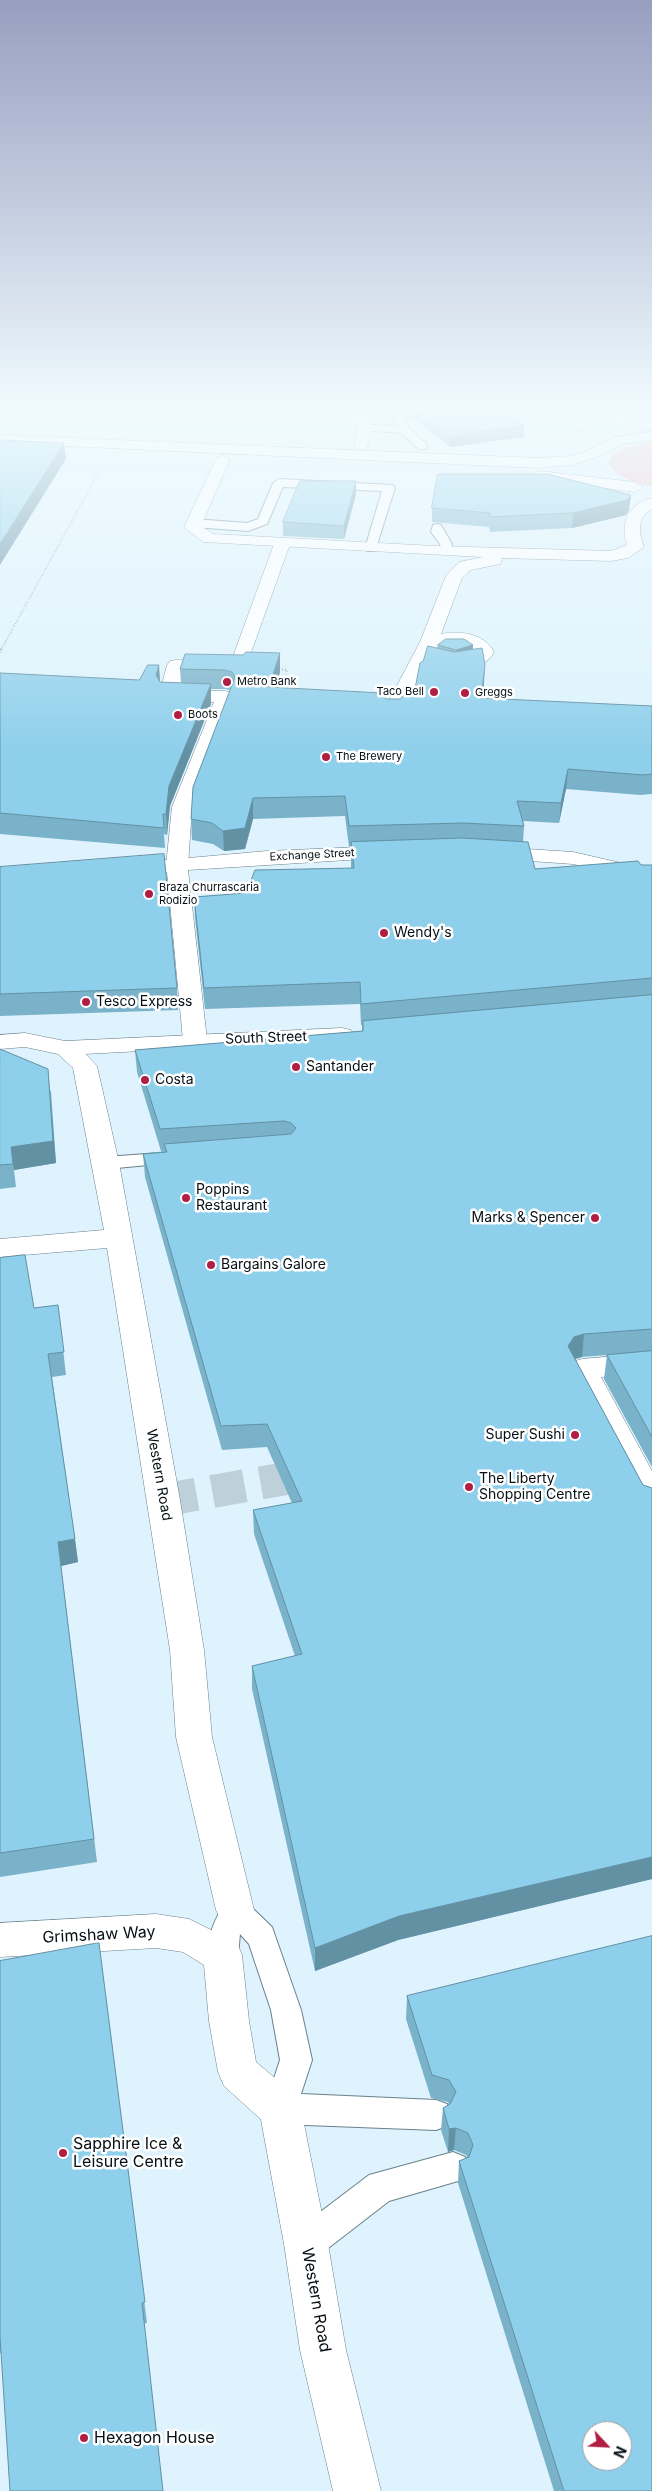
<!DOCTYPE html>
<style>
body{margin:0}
#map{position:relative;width:652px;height:2491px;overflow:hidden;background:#def3fd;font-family:Inter,sans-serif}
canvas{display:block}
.north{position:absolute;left:582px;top:2421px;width:50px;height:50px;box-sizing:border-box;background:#fff;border:1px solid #9b9fa1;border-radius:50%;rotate:115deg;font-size:14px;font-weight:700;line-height:20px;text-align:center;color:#060f13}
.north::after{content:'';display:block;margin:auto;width:18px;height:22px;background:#b11e44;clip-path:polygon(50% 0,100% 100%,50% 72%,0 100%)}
</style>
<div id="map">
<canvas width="652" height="2491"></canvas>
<div class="north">N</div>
</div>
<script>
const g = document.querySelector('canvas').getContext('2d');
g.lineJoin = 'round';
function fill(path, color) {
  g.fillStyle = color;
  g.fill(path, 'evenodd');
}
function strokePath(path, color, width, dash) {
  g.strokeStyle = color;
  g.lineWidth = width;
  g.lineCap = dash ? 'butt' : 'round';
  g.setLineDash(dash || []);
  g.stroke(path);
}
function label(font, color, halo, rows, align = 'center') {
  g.font = font + ' Inter,sans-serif';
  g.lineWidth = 5;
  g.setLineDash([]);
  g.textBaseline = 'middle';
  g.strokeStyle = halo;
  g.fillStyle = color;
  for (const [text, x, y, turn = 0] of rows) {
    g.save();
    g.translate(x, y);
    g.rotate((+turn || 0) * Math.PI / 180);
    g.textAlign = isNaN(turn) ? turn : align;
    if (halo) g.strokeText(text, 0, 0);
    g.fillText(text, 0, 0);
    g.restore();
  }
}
fill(new Path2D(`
 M652 442V486C636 484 618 478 609 464 614 446 636 445 652 442Z`), '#f4babf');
strokePath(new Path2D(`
 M164 1500 317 1473`), '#bed1da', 33, [33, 16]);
const service = new Path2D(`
 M380 406H392L402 415 409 428 427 445V449H419L401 433 360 430V426L364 425 397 426 393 419Z
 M532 406 556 407 551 410 501 416 495 413 501 410Z
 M628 406H648L649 408 644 411Z
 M279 479 393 485 395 488 375 551H367L365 548 382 491 283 487 267 524 248 531 194 527 188 523 194 519 247 523 258 519 273 483Z
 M437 524 441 525 452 544 450 554H442L440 544 431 532 433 525Z
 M173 1152 180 1154 183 1158 180 1162 106 1169 99 1167 96 1163 99 1159 106 1157Z
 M235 1897 245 1901 272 1927 301 2010 312 2060 301 2094 436 2100 447 2104 452 2115 447 2126 436 2130 280 2124 269 2120 264 2109 280 2060 271 2010 249 1944 240 1934 238 1955 234 1965 223 1969 212 1965C202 1942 215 1921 225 1901Z
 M453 2152 465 2157 469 2168 465 2179 389 2201 318 2256 306 2261 294 2256 289 2244 294 2232 369 2175Z`);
const pedestrian = new Path2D(`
 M282 539 290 544 244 672 184 671 179 690 225 691 232 693 234 697 192 807 188 866 185 871 177 872 169 871 166 866 172 807 214 702 161 699 159 695 167 665 170 661 176 660 231 662 274 544Z
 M342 1028 351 1030 354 1035 351 1040 66 1055 57 1053 54 1048 57 1043 66 1041Z`);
const minor = new Path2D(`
 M338 406C359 406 360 408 371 425L367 449H357L355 446C358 413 355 427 338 406Z
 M223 455 230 459 201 526 213 534 434 546 611 551 627 545C620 522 628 504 652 498V509C636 518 639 532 644 547L628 558 611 561 501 558 502 560 500 564 471 570 462 578 441 634C460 630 485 634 494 652 483 675 446 671 426 663L403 712 400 716H386L383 712 420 642 446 576 459 562 483 557 203 542 184 527 216 459ZM445 644H464L476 652C464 660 448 661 435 652L437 647Z
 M388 846 396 847 399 852 396 857 188 870 207 1040 204 1045 195 1047 186 1045 183 1040 167 872 129 875 121 874 118 869 121 864 267 851Z
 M496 847 573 852 652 870V882L573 864 488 858 485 853 488 848Z
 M25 1033 75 1043 97 1066 119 1163 180 1500 204 1650 212 1737 254 1910 248 1922 235 1927 222 1922 216 1910 176 1737 170 1650 107 1248 0 1257V1239L104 1230 73 1068 58 1054 25 1047 0 1049V1035Z
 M652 1353V1373L601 1377 652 1471V1512L641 1508 567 1369 572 1362 582 1359Z
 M156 1914 189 1919 237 1943 242 1955 249 2021 256 2062 295 2095 301 2109 295 2123 280 2129 265 2123 224 2086 218 2072 209 2021 204 1965 183 1952 156 1948 0 1957V1923Z`);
const tertiary = new Path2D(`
 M280 2089 295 2095 301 2109 328 2244 346 2350 381 2491H333L300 2350 284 2244 259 2109 265 2095Z`);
const primary = new Path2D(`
 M542 406H559L593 427 586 431 581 430Z
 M566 406H586L652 423V431L592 418 568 409Z
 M652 432V440L623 444 597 457 573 465 538 468 0 443V435L538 458 571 456 587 451 614 437Z
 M540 471 635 482 643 487 635 492 535 479 532 476 535 473Z`);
strokePath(service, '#69818b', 2);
strokePath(pedestrian, '#69818b', 1);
strokePath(minor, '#69818b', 1);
strokePath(tertiary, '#69818b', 1);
strokePath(primary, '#69818b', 1);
strokePath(new Path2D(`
 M1 650 101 468`), '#718087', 2, [0.5, 2]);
strokePath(new Path2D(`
 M0 652 2 648
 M276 669 287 670 281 689`), '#718087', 2.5, [0.5, 2.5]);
fill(service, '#fff');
fill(pedestrian, '#fff');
fill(minor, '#fff');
fill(tertiary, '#fff');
fill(primary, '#fff');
fill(new Path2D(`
 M397 406H504L499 407 524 425V437L450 447Z
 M356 481V494L344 539 283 536V522Z
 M432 508 629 510 626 515 572 528 490 532 489 527 432 522Z
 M438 645H473V649L484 684 482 698 652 706V794L640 795 566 789 559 823 523 821 524 826 523 842 535 869 652 865V1467L604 1379 607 1355 582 1357 575 1359 643 1485 652 1488V1879L398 1940 315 1971 252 1689V1666L295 1656 254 1534 253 1510 292 1503 267 1447 222 1450 145 1177 143 1154 165 1151H161L137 1072 135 1050 362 1031V1025H361L360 1004 205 1009 195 918 194 897 246 893 351 868V847H349L345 816 253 819 245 849 224 851 213 844 192 840 191 819 230 690 225 689H211V704L170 806 167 835 164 834 165 848 0 834V673L139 680 159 665 160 682 181 683 180 669 185 654 280 672 276 687 386 699H400L414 694 437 649Z
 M0 867 177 988 178 1010 0 1016Z
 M0 1049 51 1091 56 1163 14 1170 16 1187 0 1189Z
 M0 1258 34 1308 58 1305 66 1375 52 1377 78 1562 61 1566 97 1862 0 1877Z
 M652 1936V2491H554L458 2183 459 2161 467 2158 466 2155 454 2150 448 2152 441 2130 443 2108 449 2105 448 2102 431 2098 406 2019 407 1996Z
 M99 1943 147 2323 0 2353V1961Z`), '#7ab2ca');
fill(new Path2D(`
 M524 425V437L450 447V436Z
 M64 443 66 459 0 565V544Z
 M356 481V494L344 539V526Z
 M631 495 629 510 626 515 572 528 573 513Z
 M473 645 472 652 456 656V650Z
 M280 653V672L270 706 269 687Z
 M159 665 160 684 156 675Z
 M485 665 484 684 480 717 481 698Z
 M211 684V704L170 806 167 835 166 814 169 786Z
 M568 769 566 789 559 823 561 803Z
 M253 798V819L245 849 224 851 223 831Z
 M48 1069 56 1163 14 1170 11 1147Z
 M584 1334 582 1357 571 1360 568 1346 574 1337Z
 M75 1539 78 1562 61 1566 97 1862 58 1542Z
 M652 1857V1879L398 1940 315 1971V1948L399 1916Z
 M456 2128 454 2150 448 2152 449 2129Z`), '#6391a4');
const building = new Path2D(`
 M412 406H498L524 425 450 436Z
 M0 440 64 443 0 544Z
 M438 474H547L631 495 627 500 573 513 491 517 490 513 432 508Z
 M300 481H356L344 526 283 522Z
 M446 639H464L473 645 456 650 438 645Z
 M428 646 454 652 482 648 485 665 481 698 652 706V774L643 775 568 769 561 803 517 801 524 826 463 823 349 826 345 796 253 798 245 828 223 831 212 823 191 819 193 787 235 677 232 672 224 670 180 669 185 654 243 655 246 652 280 653 269 687 382 693 386 699H400L405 694H414L420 663 423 661Z
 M148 665H159L156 675 160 682 211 684 169 786 166 814H163L164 828 0 813V673L139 680Z
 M463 838 528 842 535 869 638 861 641 865H652V978L361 1004 360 982 204 988 194 897 246 893 255 870 354 868 351 842Z
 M164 854 177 988 0 994V867Z
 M652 995V1329L584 1334 574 1337 568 1346 643 1485 652 1488V1857L399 1916 315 1948 252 1666 302 1654 253 1510 302 1501 267 1424 221 1426 143 1154 167 1152 164 1144 291 1134 296 1128 291 1123 284 1121 160 1129 135 1050 363 1031V1021Z
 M0 1049 48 1069 53 1141 11 1147 13 1164 0 1165Z
 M25 1255 34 1308 58 1305 64 1352 48 1354 75 1539 58 1542 94 1839 0 1853V1258Z
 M652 1351V1437L607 1355Z
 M652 1936V2491H564L459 2161 469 2157 473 2145 468 2133 456 2128 449 2129 443 2108 450 2104 456 2092 449 2080 432 2075 407 1996ZM592 2431H622V2461H592Z
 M99 1943 145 2302 142 2303 163 2491H10L0 2337V1961Z`);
fill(building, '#8ecfeb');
strokePath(building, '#6391a4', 1);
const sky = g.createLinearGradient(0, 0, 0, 755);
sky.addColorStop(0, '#969fc0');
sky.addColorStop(0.54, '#f0fafe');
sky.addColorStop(1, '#f0fafe00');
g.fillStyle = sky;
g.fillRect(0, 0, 652, 755);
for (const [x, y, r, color] of [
 [227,682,5,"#b11e44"],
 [434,692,5,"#b11e44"],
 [465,693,5,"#b11e44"],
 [178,715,5,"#b11e44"],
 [326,757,5,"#b11e44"],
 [149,894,5,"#b11e44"],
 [384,933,5,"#b11e44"],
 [86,1002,5,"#b11e44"],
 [296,1067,5,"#b11e44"],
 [145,1080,5,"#b11e44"],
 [186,1198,5,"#b11e44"],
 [595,1218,5,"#b11e44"],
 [211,1265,5,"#b11e44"],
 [575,1435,5,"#b11e44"],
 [469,1487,5,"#b11e44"],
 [63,2153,5,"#b11e44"],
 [84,2438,5,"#b11e44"]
]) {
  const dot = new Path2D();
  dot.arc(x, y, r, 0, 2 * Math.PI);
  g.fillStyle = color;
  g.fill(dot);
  strokePath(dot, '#fff', 2);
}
label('11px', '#060f13', '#fff', [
 ["Metro Bank",237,682],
 ["Taco Bell",424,692,"right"],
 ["Greggs",475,693],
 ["Boots",188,715],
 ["The Brewery",336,757],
 ["Braza Churrascaria",159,888],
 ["Rodizio",159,901]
], 'left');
label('11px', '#060f13', '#fff', [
 ["Exchange Street",312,855,-3]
]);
label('14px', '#060f13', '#fff', [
 ["Wendy's",394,933],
 ["Tesco Express",96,1002],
 ["Santander",306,1067],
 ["Costa",155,1080],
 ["Poppins",196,1190],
 ["Restaurant",196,1206],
 ["Marks & Spencer",585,1218,"right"],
 ["Bargains Galore",221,1265],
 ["Super Sushi",565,1435,"right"],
 ["The Liberty",479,1479],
 ["Shopping Centre",479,1495]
], 'left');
label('14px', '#060f13', '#fff', [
 ["South Street",266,1038,-2],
 ["Western Road",159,1475,80]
]);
label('16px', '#060f13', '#fff', [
 ["Grimshaw Way",99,1935,-3],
 ["Western Road",316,2300,80]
]);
label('16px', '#060f13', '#fff', [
 ["Sapphire Ice &",73,2144],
 ["Leisure Centre",73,2162],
 ["Hexagon House",94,2438]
], 'left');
</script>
